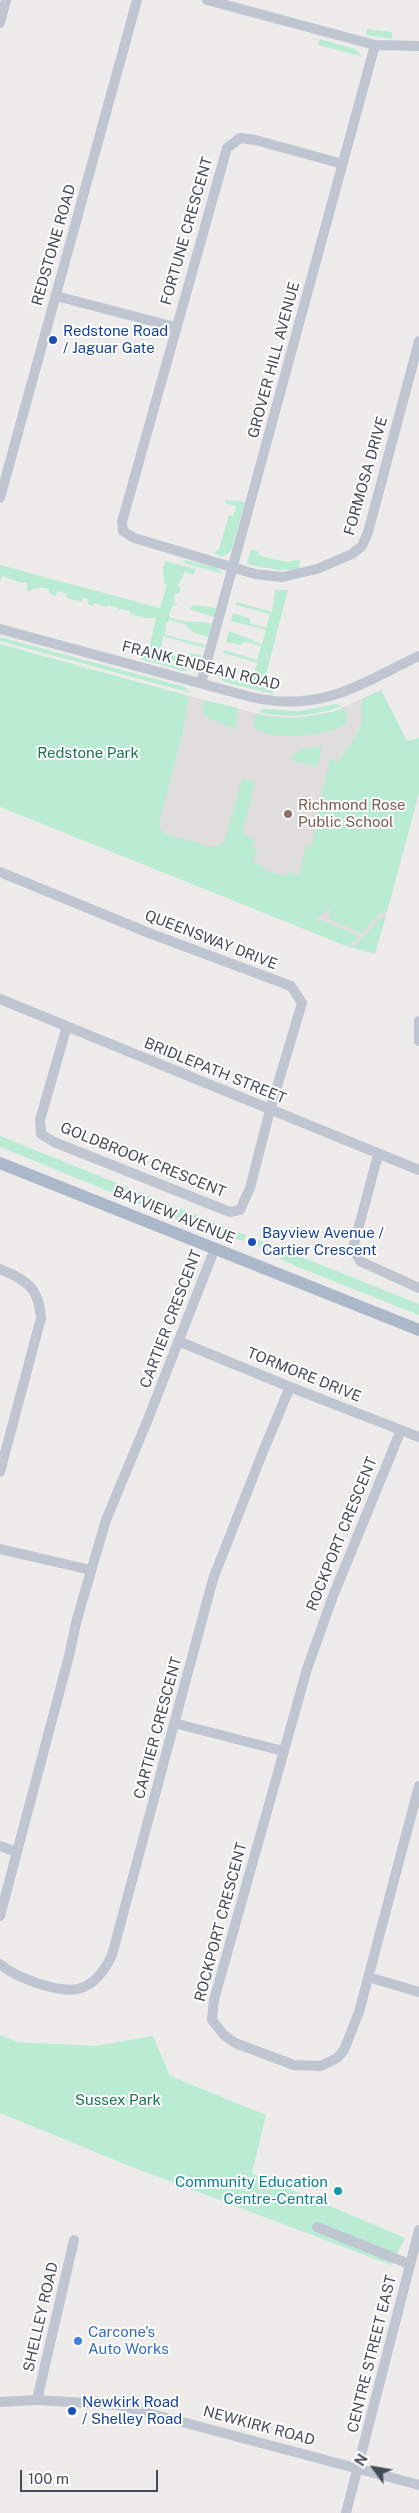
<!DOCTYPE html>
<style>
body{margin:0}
#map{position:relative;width:419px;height:2513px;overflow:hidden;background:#eeeceb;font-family:"Public Sans",sans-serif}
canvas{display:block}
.north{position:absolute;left:349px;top:2443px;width:50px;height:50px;-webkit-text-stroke:4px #fff;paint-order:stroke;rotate:302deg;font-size:14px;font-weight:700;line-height:20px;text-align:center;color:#454d58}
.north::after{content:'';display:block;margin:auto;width:18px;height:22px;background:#454d58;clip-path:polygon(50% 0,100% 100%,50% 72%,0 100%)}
.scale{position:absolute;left:20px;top:2470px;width:138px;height:22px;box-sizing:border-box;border:2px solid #454d58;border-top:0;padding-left:6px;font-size:15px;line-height:18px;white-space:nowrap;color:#454d58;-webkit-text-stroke:4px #fff;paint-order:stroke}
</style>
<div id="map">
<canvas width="419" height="2513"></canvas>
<div class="north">N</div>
<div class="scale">100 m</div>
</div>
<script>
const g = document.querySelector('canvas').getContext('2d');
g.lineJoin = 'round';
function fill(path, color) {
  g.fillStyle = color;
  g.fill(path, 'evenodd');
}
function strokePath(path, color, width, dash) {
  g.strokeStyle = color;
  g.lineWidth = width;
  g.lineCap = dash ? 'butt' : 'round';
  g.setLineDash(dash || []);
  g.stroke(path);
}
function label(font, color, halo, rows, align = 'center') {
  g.font = font + ' "Public Sans",sans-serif';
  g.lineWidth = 4;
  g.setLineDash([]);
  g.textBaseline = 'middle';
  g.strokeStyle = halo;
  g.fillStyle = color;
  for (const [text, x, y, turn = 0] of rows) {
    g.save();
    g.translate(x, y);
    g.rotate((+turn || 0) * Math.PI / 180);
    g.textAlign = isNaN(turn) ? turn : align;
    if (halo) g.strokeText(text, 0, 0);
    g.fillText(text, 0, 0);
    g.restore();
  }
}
fill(new Path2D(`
 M381 690 407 741 419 738V793L375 954 346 946 147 865 183 733 189 696 263 715 295 718 333 712Z`), '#dfdddd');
fill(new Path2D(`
 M367 29 392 32V39L366 35Z
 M320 39 355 49 363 57 318 45Z
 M225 500 245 502 231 551 222 557 214 553 219 549 229 515 233 516 236 506 225 503Z
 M251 549 259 552 258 555 285 562 300 560 299 569 278 570 250 565 247 563Z
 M185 560 217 568 223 574 184 563Z
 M165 561 196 569 193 575 185 572 177 586 181 587 179 593 175 594 174 603 177 604V606L173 605 169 614 170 618C185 623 197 620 212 624L208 637 194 633 187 627V625L169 620 166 624 165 635 206 645 205 648 163 636 161 651 186 660 190 653 203 656 196 667 148 654 156 618H145L130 614V611L120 609 117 613 118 608 108 605 107 607 94 603 93 606 88 604V599L83 598 81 602 66 598 67 594 58 591 55 596 49 593V589C37 586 34 589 27 592V582L21 583 3 576 0 581V565L160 608 167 585 164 584 163 569Z
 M275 590H288L263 686 249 682 258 663 223 653 224 650 257 660 261 646 247 642 242 643 241 645 226 642 229 631 262 644 266 630 231 621 233 613 249 618 251 624 266 628 270 614 236 605 237 602 272 612Z
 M194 605 216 608 214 617 189 609Z
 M0 637 185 687 191 693 0 641Z
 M0 644 189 696 183 732 159 823 161 830 166 834 211 847 219 846 225 840 242 778 255 782 243 830 245 831 244 836 255 838 252 848 257 849 253 863 264 866V870L286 876 287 872 299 875 306 845 311 846 317 824 313 822 331 759 339 762C345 748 358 738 361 724 364 716 360 707 362 699L381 690 407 741 419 738V793L387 912 380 913 362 933 331 920 329 915 332 908 315 918 359 936 349 947 0 807Z
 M142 655 194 669 183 671 141 659Z
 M217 675 273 690V694L224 682Z
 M205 700 238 708 236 729 206 717 202 708Z
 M335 704 342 706C315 716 286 719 258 712L263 709 299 711Z
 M344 708 348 715 345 724C331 736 261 744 253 724L256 714C286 721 315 718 344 708Z
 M322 746 317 767 292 760 294 754 300 750Z
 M383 916H386L375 954 353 948Z
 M0 1136 246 1235 244 1241 211 1233 15 1153 0 1147Z
 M259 1240 419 1304V1315L293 1265 257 1246Z
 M0 2035 18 2042 95 2046 153 2036 170 2076 266 2115 252 2173 405 2238 391 2265 127 2165 0 2113Z`), '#baecd3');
strokePath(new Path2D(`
 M207 0 375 45 419 46
 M0 23 6 0
 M343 164 255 140 240 138 227 148 122 522 123 531 134 538 255 574 282 577 317 569 352 554 362 546 368 532 419 341
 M56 296 175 327
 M0 498 137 0
 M0 629 251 697C321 713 358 685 419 656
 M201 683 375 45
 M0 872 149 933 291 986 302 1003 270 1110 250 1188 240 1210 230 1212 54 1142 41 1134 40 1120 67 1026
 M0 999 419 1170
 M419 1021V1041
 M378 1155 353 1248 360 1261 366 1264 419 1288
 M0 1269C27 1280 39 1288 41 1318L0 1472
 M178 1341 290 1387 419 1437
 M401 1430 333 1596 307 1669 214 2000 212 2020 224 2035 235 2043 294 2065 321 2066 337 2058 344 2050 359 2012 419 1786
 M0 1549 91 1570
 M174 1723 283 1751
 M0 1846 17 1852
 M0 1916 69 1656 77 1619 106 1520 148 1419 215 1248
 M0 1964C14 1977 61 1995 81 1988 96 1983 106 1968 112 1955L213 1579 264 1449 290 1387
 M368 1977 419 1992
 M317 2227 409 2264
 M37 2400 74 2240
 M0 2402 37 2400 118 2405 419 2485
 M346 2513 419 2230`), '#bfc6d1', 10);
strokePath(new Path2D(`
 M0 1163 419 1330`), '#abb8ca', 12);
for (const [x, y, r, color] of [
 [53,340,5,"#1a4fb4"],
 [288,814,5,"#8d6e63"],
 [252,1242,5,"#1a4fb4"],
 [338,2191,5,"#0f9aa8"],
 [78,2341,5,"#3f7fe0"],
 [72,2411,5,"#1a4fb4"]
]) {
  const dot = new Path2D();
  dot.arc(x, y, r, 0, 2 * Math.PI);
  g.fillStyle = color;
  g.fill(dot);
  strokePath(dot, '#fff', 2);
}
label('15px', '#454d58', '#fff', [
 ["FORTUNE CRESCENT",187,231,-74],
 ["REDSTONE ROAD",54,245,-74],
 ["GROVER HILL AVENUE",274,360,-75],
 ["FORMOSA DRIVE",366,476,-74],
 ["FRANK ENDEAN ROAD",201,666,14],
 ["QUEENSWAY DRIVE",211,940,21],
 ["BRIDLEPATH STREET",215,1071,22],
 ["GOLDBROOK CRESCENT",143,1160,22],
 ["BAYVIEW AVENUE",174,1215,22],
 ["CARTIER CRESCENT",171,1319,-69],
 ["TORMORE DRIVE",304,1375,22],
 ["ROCKPORT CRESCENT",342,1534,-68],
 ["CARTIER CRESCENT",158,1728,-75],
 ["ROCKPORT CRESCENT",221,1922,-75],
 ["SHELLEY ROAD",41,2317,-77],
 ["CENTRE STREET EAST",372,2354,-76],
 ["NEWKIRK ROAD",259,2426,15]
]);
label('15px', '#164399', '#fff', [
 ["Redstone Road",63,331],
 ["/ Jaguar Gate",63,348],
 ["Bayview Avenue /",262,1233],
 ["Cartier Crescent",262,1250],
 ["Newkirk Road",82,2402],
 ["/ Shelley Road",82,2419]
], 'left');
label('15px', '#197652', '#fff', [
 ["Redstone Park",88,753],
 ["Sussex Park",118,2100]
]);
label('15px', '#785e54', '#fff', [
 ["Richmond Rose",298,805],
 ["Public School",298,822]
], 'left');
label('15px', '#0d838f', '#fff', [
 ["Community Education",328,2182],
 ["Centre-Central",328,2199]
], 'right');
label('15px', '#366cbe', '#fff', [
 ["Carcone's",88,2332],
 ["Auto Works",88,2349]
], 'left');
</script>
